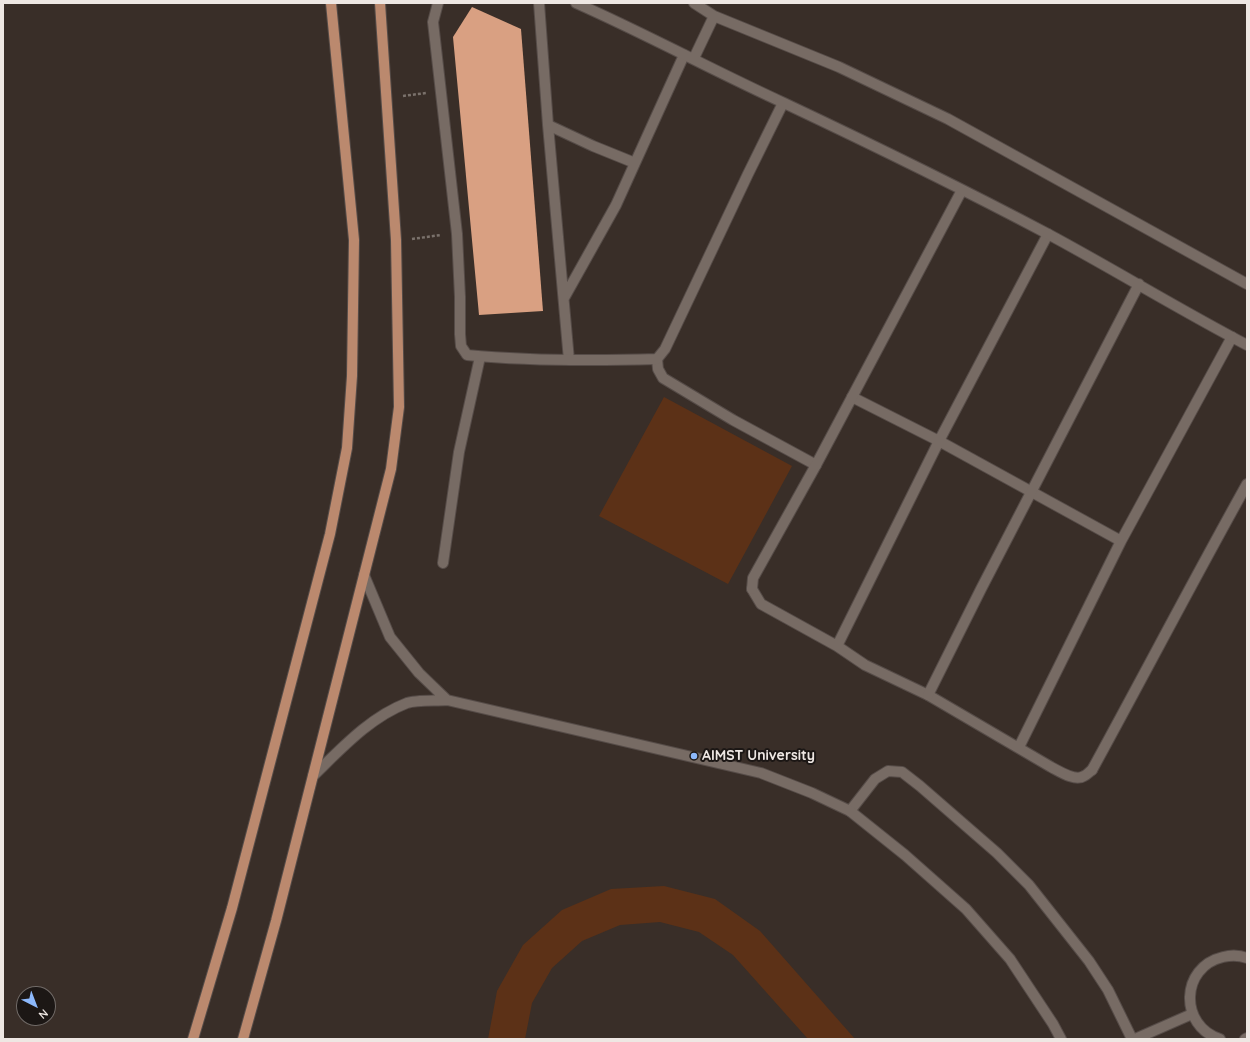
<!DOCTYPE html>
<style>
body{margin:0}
#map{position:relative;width:1250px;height:1042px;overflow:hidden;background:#392e28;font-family:Quicksand,sans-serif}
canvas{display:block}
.frame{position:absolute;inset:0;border:4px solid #eee7e3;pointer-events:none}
.north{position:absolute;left:16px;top:986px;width:40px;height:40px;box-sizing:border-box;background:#1c1715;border:1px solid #706a67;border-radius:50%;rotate:138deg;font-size:11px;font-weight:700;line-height:16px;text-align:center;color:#eee7e3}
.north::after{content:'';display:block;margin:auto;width:14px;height:18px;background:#8db9fc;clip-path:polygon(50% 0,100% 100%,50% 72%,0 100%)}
</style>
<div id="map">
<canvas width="1250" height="1042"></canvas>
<div class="frame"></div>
<div class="north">N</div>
</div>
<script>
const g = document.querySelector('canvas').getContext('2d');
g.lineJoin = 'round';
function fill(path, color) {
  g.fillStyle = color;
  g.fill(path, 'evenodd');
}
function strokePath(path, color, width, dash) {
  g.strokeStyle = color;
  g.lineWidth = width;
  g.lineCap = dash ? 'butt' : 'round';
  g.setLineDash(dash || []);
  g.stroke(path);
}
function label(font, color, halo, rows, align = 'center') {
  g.font = font + ' Quicksand,sans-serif';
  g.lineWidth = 4;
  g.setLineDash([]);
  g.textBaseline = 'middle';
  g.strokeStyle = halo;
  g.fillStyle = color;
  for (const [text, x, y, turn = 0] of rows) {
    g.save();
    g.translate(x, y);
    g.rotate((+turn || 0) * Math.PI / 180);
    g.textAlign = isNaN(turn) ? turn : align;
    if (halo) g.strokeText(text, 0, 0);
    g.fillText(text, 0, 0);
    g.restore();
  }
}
fill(new Path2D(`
 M664 397 792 466 728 584 599 516Z
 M664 886 715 899 760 931 855 1039H808L733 955 699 932 660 922 620 925 582 941 552 968 532 1003 525 1039H488L497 991 523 945 562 910 611 889Z`), '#5c3117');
fill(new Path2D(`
 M472 7 521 29 543 311 479 315 453 37Z`), '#d9a082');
const service = new Path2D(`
 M539 3 548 125 569 360
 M548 125 593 146 635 163
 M564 298 616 205 684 55
 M657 359 658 369 663 378 733 420 816 465
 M852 397 939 441 1121 541
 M443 563 459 452 480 357
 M752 589 761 604 837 646 939 441 1048 234
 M837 646 865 665 928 695 1051 767C1059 771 1075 782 1084 776 1087 775 1089 772 1092 770
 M1019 747 1121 541 1232 337
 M850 811 875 779 888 771 902 772 920 786 997 853 1029 885 1089 961 1108 990 1132 1039
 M1135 1039 1192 1014
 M1220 1039C1179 1026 1180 967 1223 957 1231 955 1239 955 1247 958
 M1245 1039 1247 1038`);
const minor = new Path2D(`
 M438 3 433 22 457 234 460 297V334L461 346 467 355C530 361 594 361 657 359L665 349 748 174 783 103
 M576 3C646 34 714 71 784 103 873 145 961 188 1048 234 1115 270 1180 310 1247 345
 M694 3 714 16 839 67 948 119 1247 284
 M694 58 714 16
 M364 575 390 637 419 673 447 700
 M752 589 753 578 816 465 962 190
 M928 695 981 589 1139 284
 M1092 770C1144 675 1194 579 1247 484
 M313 776C341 749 370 717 407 703 416 700 437 701 447 700L761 773 812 793 850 811 905 855 966 909 1010 959 1053 1024 1061 1039`);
const primary = new Path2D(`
 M193 1039 232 908 330 534 347 448 352 376 354 240 331 3
 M243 1039 276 921 391 469 399 407 396 240 380 3`);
strokePath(service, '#564c48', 12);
strokePath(minor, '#564c48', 12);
strokePath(primary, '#564c48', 12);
strokePath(new Path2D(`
 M403 96 426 93
 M412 239 441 235`), '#7a716b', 2.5, [3, 2]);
strokePath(service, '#776b64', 10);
strokePath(minor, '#776b64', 10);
strokePath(primary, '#bb896e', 10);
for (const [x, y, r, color] of [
 [694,756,4,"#8db9fc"]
]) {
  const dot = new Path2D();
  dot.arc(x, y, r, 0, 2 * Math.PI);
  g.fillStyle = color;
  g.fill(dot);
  strokePath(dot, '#1c1715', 1.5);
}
label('bold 14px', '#eee7e3', '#1c1715', [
 ["AIMST University",702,756]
], 'left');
</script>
